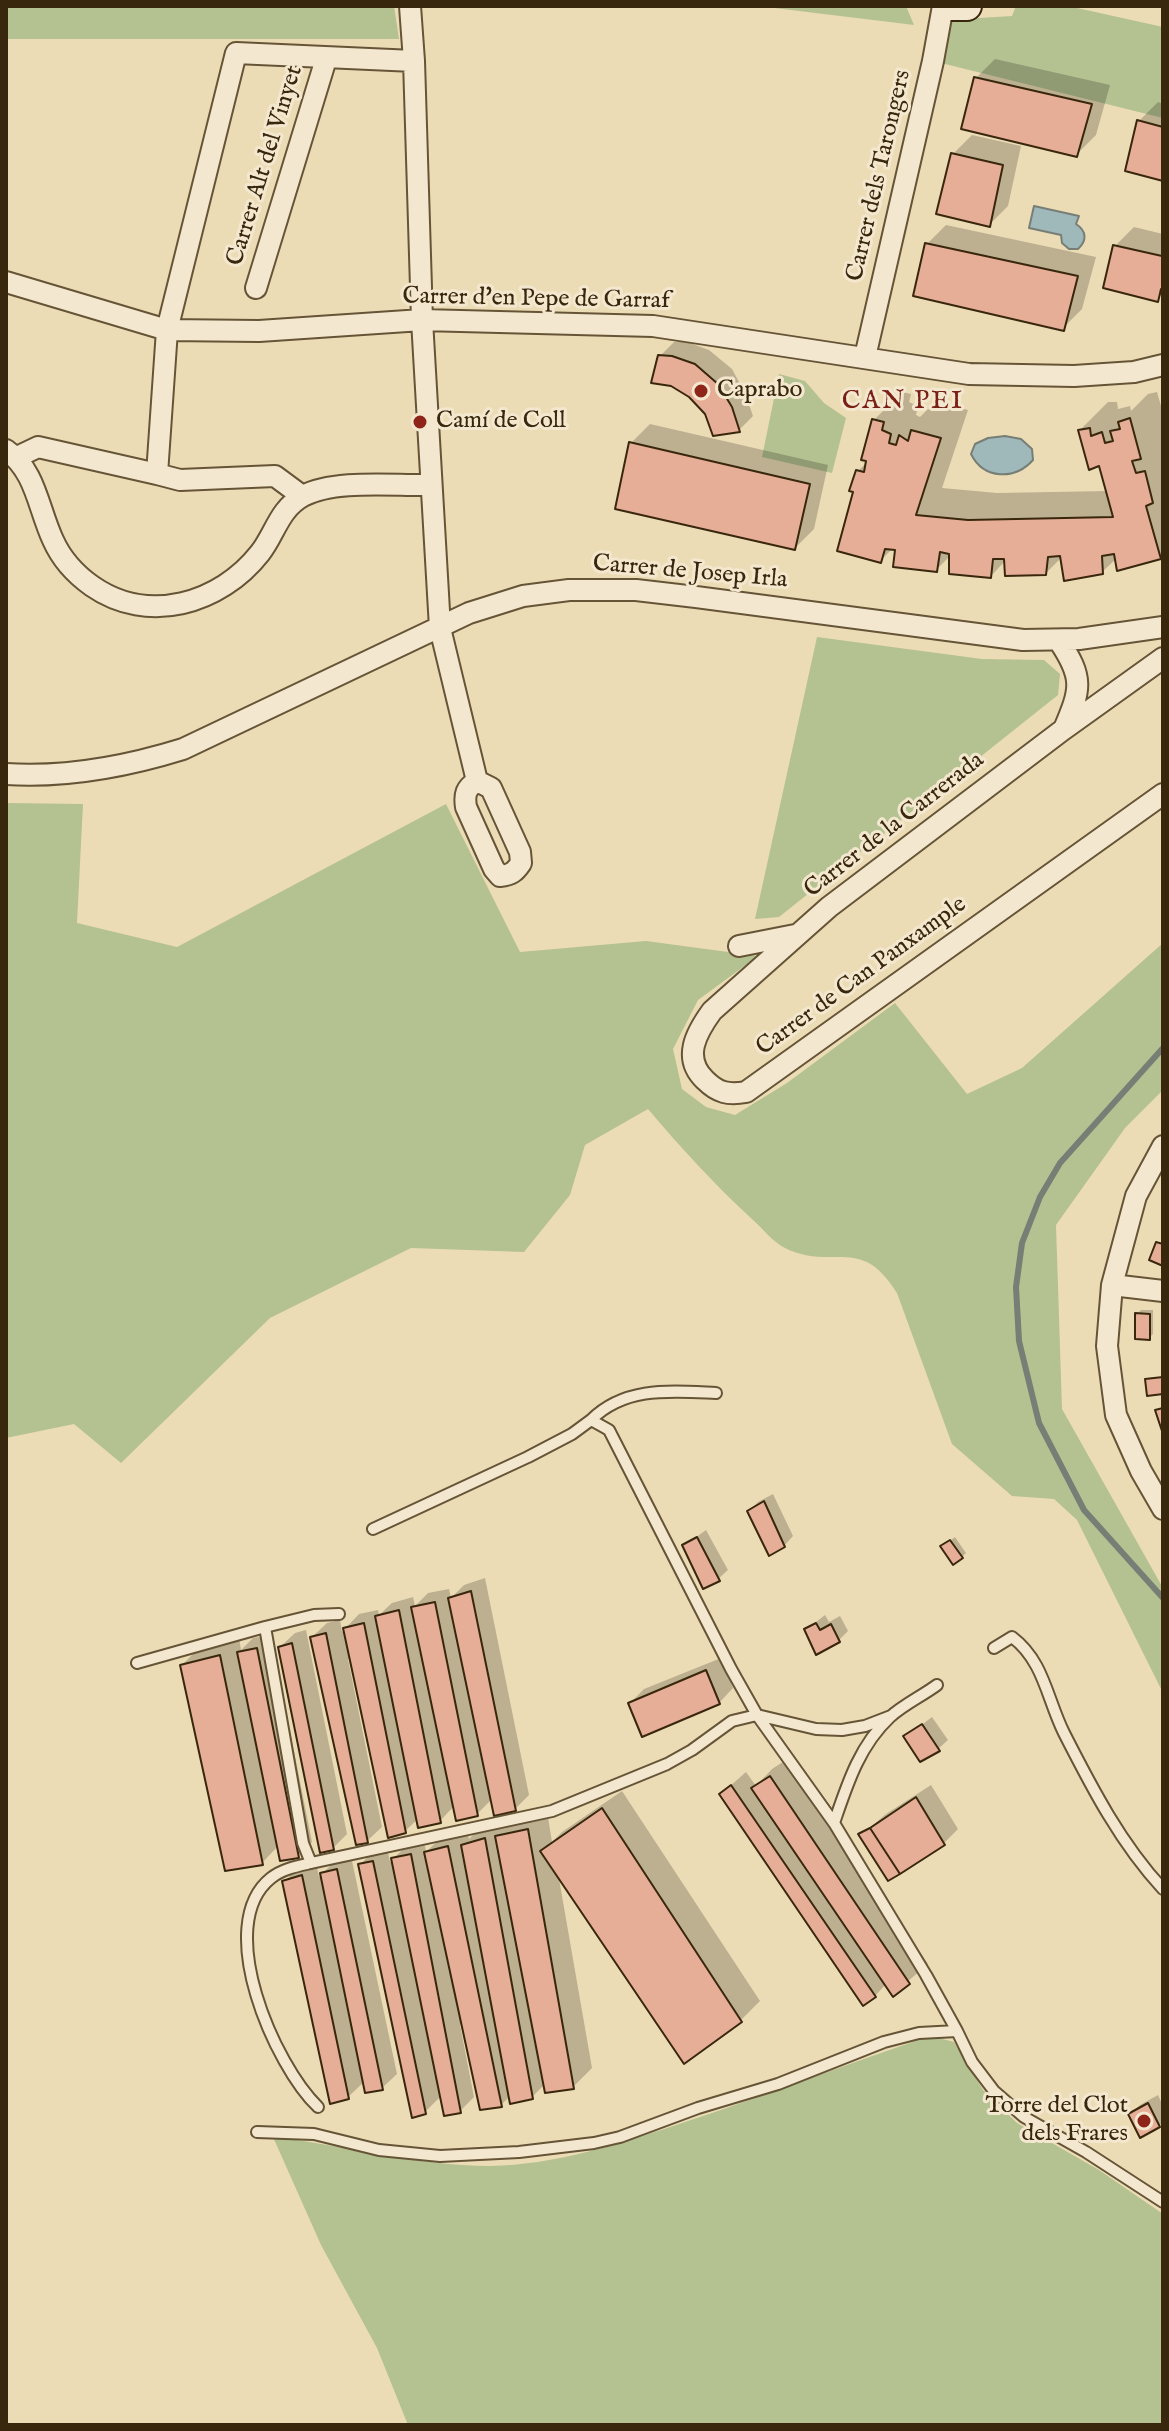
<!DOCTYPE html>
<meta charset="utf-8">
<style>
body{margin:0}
#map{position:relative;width:1169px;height:2431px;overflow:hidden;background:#ecdcb5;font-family:"IM FELL English",serif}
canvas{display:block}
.frame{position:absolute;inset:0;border:8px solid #39270d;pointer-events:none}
</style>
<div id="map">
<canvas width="1169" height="2431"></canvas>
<div class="frame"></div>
</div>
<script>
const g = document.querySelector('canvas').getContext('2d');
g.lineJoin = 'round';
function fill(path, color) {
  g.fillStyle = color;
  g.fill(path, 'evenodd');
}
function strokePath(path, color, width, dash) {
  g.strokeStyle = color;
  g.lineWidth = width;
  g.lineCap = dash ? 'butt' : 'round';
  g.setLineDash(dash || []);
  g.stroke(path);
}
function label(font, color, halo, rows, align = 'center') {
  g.font = font + ' "IM FELL English",serif';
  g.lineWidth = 6;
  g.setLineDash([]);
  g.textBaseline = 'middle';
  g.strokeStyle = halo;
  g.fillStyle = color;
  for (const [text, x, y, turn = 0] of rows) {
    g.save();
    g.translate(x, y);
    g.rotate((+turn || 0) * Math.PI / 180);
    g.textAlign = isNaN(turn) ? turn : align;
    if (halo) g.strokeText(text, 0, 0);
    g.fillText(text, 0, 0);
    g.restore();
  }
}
fill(new Path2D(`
 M6 6H394L399 39H6Z
 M758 6H906L914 25Z
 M1016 6H1068L1163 27V118L933 61 947 20 1012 16Z
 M779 374 805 381 824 403 846 418 832 473 762 457Z
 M817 637 982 659 1044 660 1060 674 1058 695 779 917 755 919Z
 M6 803 83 804 77 923 177 947 446 804 520 952 646 941 758 956 698 1000 673 1049 682 1089 706 1107 735 1115 787 1083 895 1003 967 1094 1022 1068 1163 943V1090L1125 1128 1056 1225 1062 1409 1163 1588V1693L1077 1520 1054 1499 1012 1496 952 1444 897 1293C860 1233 833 1272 785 1248 773 1242 763 1229 753 1220 715 1185 681 1148 648 1109L585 1145 570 1195 524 1252 411 1248 270 1318 121 1463 74 1424 6 1438Z
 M931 2036 954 2042 983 2090 1017 2123 1099 2170 1163 2214V2425H408L377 2348 321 2245 273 2137C346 2145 416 2166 490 2166 556 2165 622 2143 685 2122 767 2095 849 2063 931 2036Z`), '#b4c190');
const water = new Path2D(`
 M1034 206 1079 216 1076 224C1087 231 1087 241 1078 249H1069L1062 243 1061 235 1029 228Z
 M1005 436 1021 439 1032 449 1033 460C1015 480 984 480 971 454L975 444 988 438Z`);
fill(water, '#9fb8ba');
strokePath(water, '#767e75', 2);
fill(new Path2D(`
 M995 59 1110 85 1096 135 1077 154 976 78Z
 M1158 102 1163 104V179L1139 121Z
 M972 135 1021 146 1008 206 989 225 953 154Z
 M946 225 1096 257 1082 309 1063 328 927 244Z
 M1134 227 1163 234V294L1157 299 1115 246Z
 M674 342H687L709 350 732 369 745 393 753 416 739 430 707 413 660 356Z
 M902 392 911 394 909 402 918 406 916 415 920 417 928 409 933 411 941 403 968 410 942 488 997 493 1108 491 1101 464 1080 430 1108 402H1117L1118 409 1130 406 1131 411 1148 394 1157 392 1163 413V433L1161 436 1163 445V554L1160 558H1117L1102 572 1062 557 1046 573 1006 560 991 576 951 555 936 570 897 548H893L880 561 858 471 870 459 874 420Z
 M650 424 828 465 814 529 795 548 631 443Z
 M1141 1310H1153V1334L1149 1338 1137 1314Z
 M773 1494 793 1536 784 1546 749 1511 758 1502Z
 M706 1530 728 1570 718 1579 684 1546Z
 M955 1537 966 1553 962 1557 947 1543Z
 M485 1578 529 1795 515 1809 492 1799 477 1814 455 1805 440 1821 418 1819 405 1831 352 1659H348L382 1827 367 1841 312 1637 327 1623 340 1620 342 1632 359 1614 378 1610 379 1615 392 1603 413 1597 415 1606 428 1593 449 1589 451 1598 464 1585Z
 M825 1615 829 1622 840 1616 848 1631 839 1640 807 1629Z
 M306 1630 347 1834 333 1848 280 1647 295 1633Z
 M271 1635 312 1842 298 1856 279 1845 262 1863 182 1665 201 1646 239 1637 241 1650 253 1638Z
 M721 1658 733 1688 719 1703H630L644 1689Z
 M932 1717 948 1740 938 1749 906 1737Z
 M789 1758 928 1964 893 1994 886 1984 875 1996 721 1794 746 1772 756 1786 772 1769Z
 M931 1785 958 1829 944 1843 861 1835 886 1814Z
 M622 1791 760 2001 741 2020 684 2061 558 1873 592 2068 573 2087 545 2084 532 2097 511 2095 501 2105 464 2024 460 2025 474 2097 460 2111 442 2095 425 2112 360 1865 374 1850 387 1848 390 1862 407 1845 424 1841 426 1852 446 1833 467 1829 469 1839 482 1826 504 1821 505 1828 516 1818 547 1811 552 1842 562 1832Z
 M351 1856 397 2074 382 2088 365 2081 348 2097 285 1881 299 1867 316 1862 319 1877 336 1860Z
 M1158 2095 1163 2106V2122L1159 2126 1130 2114 1140 2105Z`), '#0003');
strokePath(new Path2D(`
 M1163 1048 1060 1163 1040 1197 1022 1243 1016 1287 1019 1341 1039 1423 1084 1510 1163 1598`), '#767e75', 6);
const building = new Path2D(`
 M974 77 1092 104 1077 157 961 129Z
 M1137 120 1163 127V181L1125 171Z
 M951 153 1003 165 990 227 936 214Z
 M925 243 1078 276 1064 331 913 296Z
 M1113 245 1162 256 1163 253V289H1161L1158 302 1103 288Z
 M658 355 672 356 695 364 718 384 732 407 740 432 713 436 705 414 689 397 671 386 651 383Z
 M1130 418 1141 459 1132 461 1136 473 1145 471 1153 503 1146 506 1161 559 1117 571 1114 554 1102 556 1103 574 1064 581 1060 556 1048 557 1046 575 1005 576 1004 559H993L991 578 949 574V554L940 552 937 572 893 567 895 550 885 549 881 563 837 551 853 492 849 491 856 470 864 472 866 461 861 460 872 419 884 422 882 430 891 434 889 443 896 445 899 435 908 441 911 430 941 438 916 515 968 520 1113 517 1099 466 1089 470 1078 430 1090 428 1091 436 1102 432 1105 443 1113 441 1110 431 1120 429 1118 422Z
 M629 442 810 484 795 550 615 509Z
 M1156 1242 1163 1244V1266L1149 1260Z
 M1135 1313 1150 1314V1340L1135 1339Z
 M1163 1377V1394L1147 1396 1145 1379Z
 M1163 1408V1430L1162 1431 1155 1410Z
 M764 1501 785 1547 769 1556 747 1511Z
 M697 1537 720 1581 703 1589 682 1545Z
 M950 1540 963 1558 953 1565 940 1546Z
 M471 1591 516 1811 494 1816 448 1598Z
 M435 1602 478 1816 456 1821 411 1607Z
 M399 1610 441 1823 418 1828 375 1616Z
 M364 1623 406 1833 388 1838 343 1628Z
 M816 1623 820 1630 831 1624 840 1642 816 1655 804 1629Z
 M326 1633 368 1843 356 1845 310 1637Z
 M292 1643 334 1850 320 1853 278 1647Z
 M257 1648 299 1858 280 1861 237 1652Z
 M220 1655 263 1865 225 1871 180 1665Z
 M706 1670 720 1704 642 1737 628 1703Z
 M922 1724 940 1751 920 1762 903 1736Z
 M770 1776 910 1984 893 1997 751 1788Z
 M731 1785 876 1997 863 2006 719 1794Z
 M916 1797 945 1845 900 1874 870 1828Z
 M602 1808 742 2022 684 2064 540 1851Z
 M870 1828 900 1874 888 1881 858 1834Z
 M528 1829 574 2089 545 2093 495 1836Z
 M485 1838 533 2099 510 2104 461 1845Z
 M448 1846 502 2107 480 2110 424 1852Z
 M411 1854 461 2113 444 2116 391 1858Z
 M373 1861 426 2114 412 2118 358 1864Z
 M337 1869 383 2090 365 2093 320 1873Z
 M302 1875 349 2099 330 2104 282 1881Z
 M1148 2103 1160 2127 1140 2138 1128 2114Z`);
fill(building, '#e6ad97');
strokePath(building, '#39270d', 2);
const lane = new Path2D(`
 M591 1420C625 1386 671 1391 716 1393
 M373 1529 528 1457 572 1434 591 1420 609 1430 731 1669 757 1715 834 1823 926 1975 957 2031
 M265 1627 314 1615 339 1614
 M994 1648 1012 1637C1044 1661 1047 1699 1064 1733 1092 1788 1121 1844 1163 1889
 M137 1663 265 1627 303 1843 311 1863
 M834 1823C847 1785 859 1746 890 1717 903 1705 922 1696 937 1685
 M318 2107C275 2066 212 1925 271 1878 282 1869 298 1866 311 1863L552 1811 667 1764 692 1750 732 1721 757 1715 816 1729 842 1730 865 1726 891 1716
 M257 2132 314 2134 379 2150 440 2156 519 2152 594 2143 620 2137 698 2108 778 2084 884 2042 919 2033 957 2031 972 2062 994 2091 1024 2117 1086 2152 1163 2202`);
const street = new Path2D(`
 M410 6 414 61 422 320 440 628 477 781
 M6 282 167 330 259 331 422 320 653 326 969 374 1074 376 1134 372 1163 365
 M256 288 326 59
 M865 357 933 61 943 6
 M6 450C36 471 38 508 53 540 61 558 75 574 92 586 148 625 220 604 260 553 275 534 279 509 303 496 335 479 394 486 430 485
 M17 457 38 447 157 474
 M302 496 275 476 180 480 157 474 167 330 236 53 414 61
 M1059 641C1084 678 1081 689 1064 729
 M1163 658 1064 729 829 907 712 1011C696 1033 682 1058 705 1080 718 1093 728 1095 746 1092L1163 794
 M6 774C67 778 125 767 183 749L469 613 523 596 569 590H636L696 597 1023 640 1079 639 1163 627
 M477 781 491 788 520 852 521 863C515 872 511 875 500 876L494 869 466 807C464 794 466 788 477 781Z
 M739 946 795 935
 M1163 1146 1136 1196 1112 1285 1107 1346 1116 1415 1141 1471 1163 1509
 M1112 1285 1163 1291`);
const secondary = new Path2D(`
 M950 6H967`);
strokePath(lane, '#665437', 14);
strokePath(street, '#665437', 24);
strokePath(secondary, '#39270d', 32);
strokePath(lane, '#f3e8cf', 10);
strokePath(street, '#f3e8cf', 20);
strokePath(secondary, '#f3e8cf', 28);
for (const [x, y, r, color] of [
 [701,391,8,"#8f2418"],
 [420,422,8,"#8f2418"],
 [1144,2121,8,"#8f2418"]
]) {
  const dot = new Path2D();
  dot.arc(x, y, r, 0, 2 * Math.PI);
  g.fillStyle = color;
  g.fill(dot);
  strokePath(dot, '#f3e8cf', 3);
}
label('24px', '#39270d', '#f3e8cf', [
 ["Carrer Alt del Vinyet",266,166,-73],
 ["Carrer dels Tarongers",880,176,-77],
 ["Carrer d'en Pepe de Garraf",536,300,1],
 ["Carrer de Josep Irla",690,573,5],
 ["Carrer de la Carrerada",895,826,-38],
 ["Carrer de Can Panxample",862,977,-36]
]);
label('24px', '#39270d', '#f3e8cf', [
 ["Caprabo",717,391],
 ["Camí de Coll",436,422],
 ["Torre del Clot",1128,2107,"right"],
 ["dels Frares",1128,2135,"right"]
], 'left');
g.letterSpacing = '2px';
label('26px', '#7a1f14', '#f3e8cf', [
 ["CAN PEI",903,403]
]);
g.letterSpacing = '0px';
</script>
